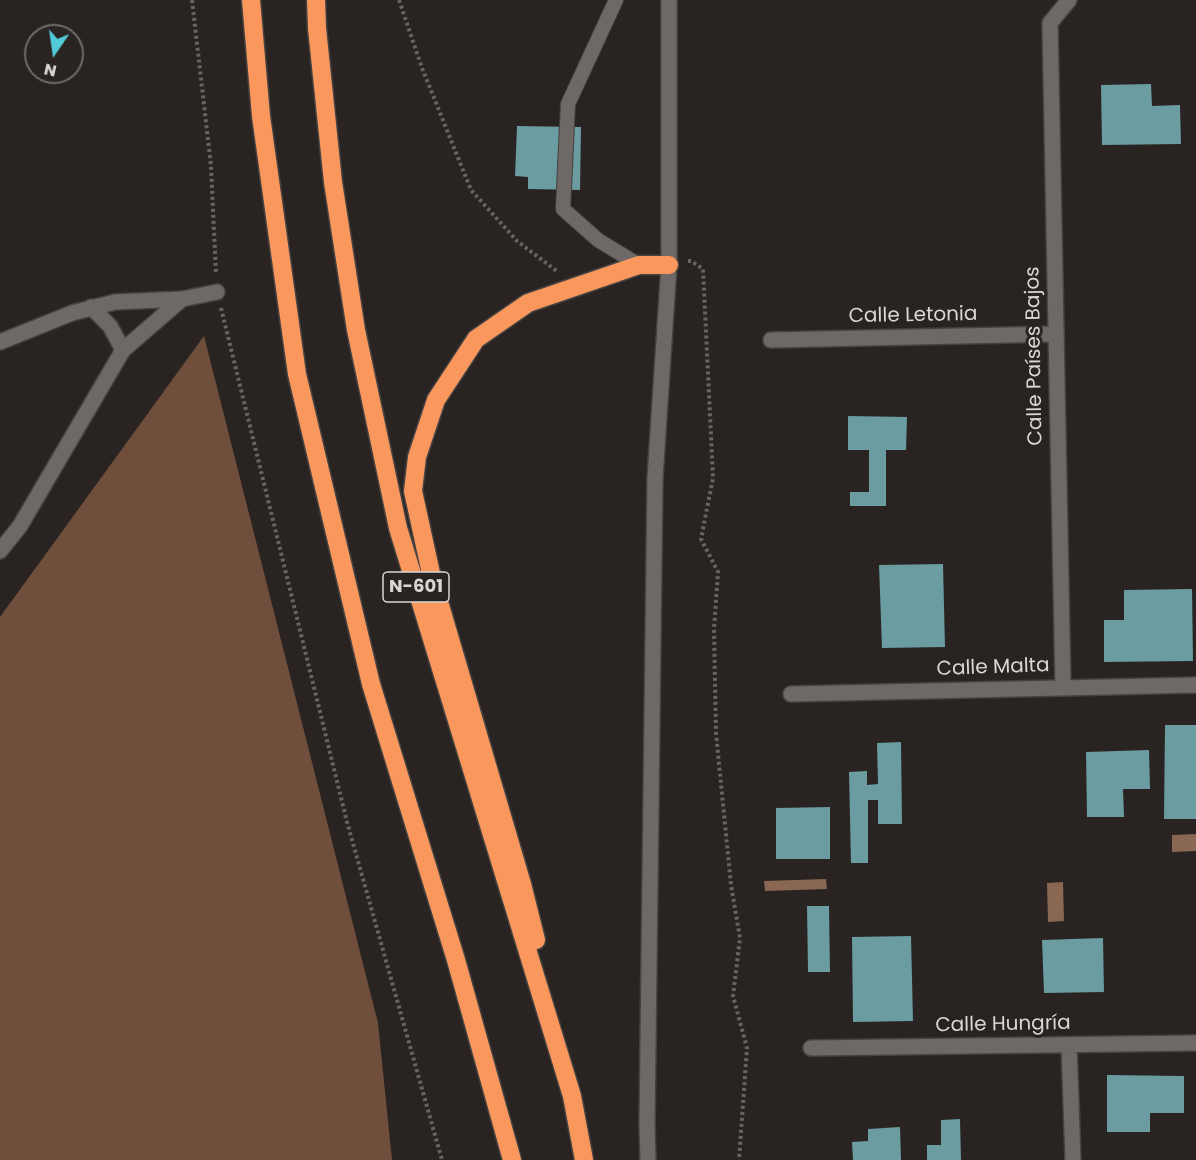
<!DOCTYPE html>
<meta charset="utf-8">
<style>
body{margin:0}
#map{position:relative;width:1196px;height:1160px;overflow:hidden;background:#292422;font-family:Poppins,sans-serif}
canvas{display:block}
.north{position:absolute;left:24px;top:24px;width:60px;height:60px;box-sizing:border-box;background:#292422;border:2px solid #6f6b69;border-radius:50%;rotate:193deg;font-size:16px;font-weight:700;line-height:24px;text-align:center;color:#d9d6d4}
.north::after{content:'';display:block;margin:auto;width:21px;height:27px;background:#52cbd9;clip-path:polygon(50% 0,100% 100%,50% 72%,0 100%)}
</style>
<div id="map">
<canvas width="1196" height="1160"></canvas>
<div class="north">N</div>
</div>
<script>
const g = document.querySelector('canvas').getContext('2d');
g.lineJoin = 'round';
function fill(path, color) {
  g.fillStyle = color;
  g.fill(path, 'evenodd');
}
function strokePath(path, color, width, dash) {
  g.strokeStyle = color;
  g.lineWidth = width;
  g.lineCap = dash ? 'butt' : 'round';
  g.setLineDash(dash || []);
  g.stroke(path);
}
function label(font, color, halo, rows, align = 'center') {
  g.font = font + ' Poppins,sans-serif';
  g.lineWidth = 6;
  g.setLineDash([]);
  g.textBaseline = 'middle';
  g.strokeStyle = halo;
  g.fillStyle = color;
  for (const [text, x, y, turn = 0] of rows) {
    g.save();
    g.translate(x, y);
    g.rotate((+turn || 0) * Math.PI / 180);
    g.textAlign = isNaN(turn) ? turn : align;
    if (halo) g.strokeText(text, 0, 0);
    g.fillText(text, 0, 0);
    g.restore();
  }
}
fill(new Path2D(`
 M204 336 378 1023 392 1160H0V617Z`), '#704e3c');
fill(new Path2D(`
 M1196 834V851L1172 852V835Z
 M826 879 827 889 765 891 764 881Z
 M1063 882 1064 921 1048 922 1047 883Z`), '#8a6753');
fill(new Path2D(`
 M1151 84 1152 106 1180 105 1181 144 1102 145 1101 85Z
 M517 126 581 127 580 190 528 189V177L515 176Z
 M848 416 907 417 906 450H886V506H850V492H869V450H848Z
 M943 564 945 647 882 648 879 565Z
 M1192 589 1193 661 1104 662V620H1124V590Z
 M1165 725H1196V819H1164Z
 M901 742 902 824H878V800H868V863H851L849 772 867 771V785L878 784 877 743Z
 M1149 750 1150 789H1123L1124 817H1087L1086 752Z
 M830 807V859H776V808Z
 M807 906H829L830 972H808Z
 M911 936 913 1021 853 1022 852 937Z
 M1103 938 1104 992 1044 993 1042 940Z
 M1107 1075 1184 1076V1113H1150V1132H1107Z
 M960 1119 961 1160H927V1145H941V1120Z
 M900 1127 901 1160H853L852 1142 868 1141V1129Z`), '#6a9ca2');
const service = new Path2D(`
 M616 0 568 104 563 209 598 240 639 265`);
const minor = new Path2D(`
 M91 307 110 326 123 350
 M771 340 1055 334
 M0 342 72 313 115 302 182 299
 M0 551 20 526 123 350 182 299 217 292
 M1063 687 1050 23 1069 0
 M791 694 1196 685
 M1069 1045 1073 1160
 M811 1048 1196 1043
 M648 1160 647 1125 655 478 669 265V0`);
const motorway = new Path2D(`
 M251 0 261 116 297 374 371 684 456 960 512 1160
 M316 0 317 28 333 182 356 330 398 528 572 1096 584 1160
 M536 940 522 884 432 578 413 491 417 457 436 400 476 339 528 303 639 265H669`);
strokePath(service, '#454240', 16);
strokePath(minor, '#454240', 18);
strokePath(motorway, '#454240', 21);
strokePath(new Path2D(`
 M192 0 211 166 216 274
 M399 0 422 68 471 190 517 241 558 272
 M688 261H691L703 269 713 478 701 539 718 572 714 629 716 733 731 885 740 938 733 996 747 1048 739 1160
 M221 308 347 822 442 1160`), '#686462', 4, [3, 3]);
strokePath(service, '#6e6966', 14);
strokePath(minor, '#6e6966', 15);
strokePath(motorway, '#fa975d', 18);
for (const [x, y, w] of [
 [416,587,66]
]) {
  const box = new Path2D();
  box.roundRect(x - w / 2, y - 15, w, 30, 4.5);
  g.fillStyle = '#292422';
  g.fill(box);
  strokePath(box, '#d9d6d4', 1.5);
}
label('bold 18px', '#d9d6d4', null, [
 ["N-601",416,587]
]);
label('20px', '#d9d6d4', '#292422', [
 ["Calle Letonia",913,316,-1],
 ["Calle Países Bajos",1035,356,-91],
 ["Calle Malta",993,668,-2],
 ["Calle Hungría",1003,1025,-1]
]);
</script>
